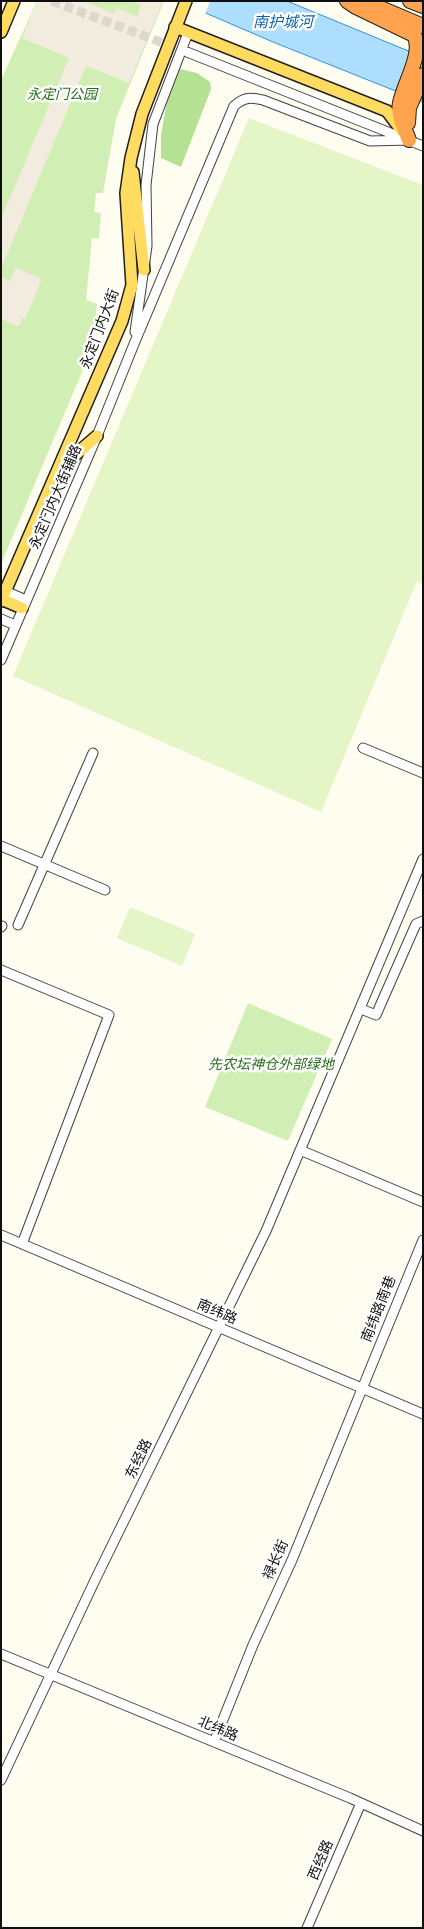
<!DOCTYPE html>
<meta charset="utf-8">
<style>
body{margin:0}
#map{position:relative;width:424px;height:1929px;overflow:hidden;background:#fffcf0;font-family:"IBM Plex Serif",serif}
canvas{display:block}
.frame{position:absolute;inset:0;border:2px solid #0f0f0f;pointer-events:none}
</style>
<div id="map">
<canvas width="424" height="1929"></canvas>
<div class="frame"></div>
</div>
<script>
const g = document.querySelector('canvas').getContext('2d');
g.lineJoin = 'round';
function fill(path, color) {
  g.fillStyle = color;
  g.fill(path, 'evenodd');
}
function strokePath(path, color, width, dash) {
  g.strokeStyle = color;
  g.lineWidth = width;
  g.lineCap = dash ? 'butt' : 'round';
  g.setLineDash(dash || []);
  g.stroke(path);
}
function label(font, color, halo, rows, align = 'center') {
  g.font = font + ' "IBM Plex Serif","Noto Sans SC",serif';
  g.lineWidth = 5;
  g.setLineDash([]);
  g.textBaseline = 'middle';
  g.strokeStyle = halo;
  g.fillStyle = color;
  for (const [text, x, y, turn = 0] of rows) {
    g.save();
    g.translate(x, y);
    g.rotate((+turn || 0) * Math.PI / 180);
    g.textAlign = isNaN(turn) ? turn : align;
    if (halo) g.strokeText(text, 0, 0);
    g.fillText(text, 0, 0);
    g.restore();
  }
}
fill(new Path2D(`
 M37 1H164L116 119 103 193H96L94 212 101 213 99 238H92L86 300 97 304 94 331 82 372 1 564V80Z
 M248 1003 332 1039 288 1141 205 1107Z`), '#d1efb5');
fill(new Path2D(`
 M180 69 197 73 210 82 211 89 181 167 161 158V136L168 94Z`), '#b4e192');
fill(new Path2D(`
 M249 118 423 185V584L417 581 321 812 13 676Z
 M130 907 195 934 182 966 117 938Z`), '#e4f5c8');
fill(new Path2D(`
 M37 1H84L114 14 117 8 137 17 141 5 132 1H163L129 83 86 66 1 269V219L69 58 22 38Z
 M16 268 42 279 25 319 22 318 18 326 1 319V277L10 281Z`), '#f1ecdd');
const water = new Path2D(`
 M178 1H287L423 57V102L273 42Z`);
fill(water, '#aedefd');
strokePath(water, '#2d93dc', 1);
fill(new Path2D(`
 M175 1H210L205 15 177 4Z`), '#fffcf0');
strokePath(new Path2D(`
 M52 1 187 52`), '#dbd8ce', 9, [9, 4.5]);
const minor = new Path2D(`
 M187 52 423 146
 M135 332 147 246 146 185 153 124 188 33
 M1 589 26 600
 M1 619 15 625
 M1 660 97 436 134 344 234 106C244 97 251 97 263 100L370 141 409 140
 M363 748 423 773
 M1 846 105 890
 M18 925 93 753
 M1 927 2 926
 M1 970 109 1015 22 1244
 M361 1009 376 1015 416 924 423 921
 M300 1150 423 1202
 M1 1235 423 1414
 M1 1654 350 1798 423 1831
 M214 1742 253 1645 292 1560 423 1240
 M1 1780 96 1578 266 1231 423 859
 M307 1928 361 1803`);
const major = new Path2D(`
 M175 27 382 109 387 111 402 131
 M1 32 14 1
 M133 172 144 270
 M60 468 97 436
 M1 599 22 608
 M1 601 122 321 132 285 126 193 131 158 142 114 186 1`);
const highway = new Path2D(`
 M347 1 356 7 414 35C424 52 404 83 400 103 397 115 405 129 409 140
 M364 1 423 26
 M410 1 423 6
 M408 123 409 108 423 75`);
strokePath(minor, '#424242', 11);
strokePath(major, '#202020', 14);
strokePath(highway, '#202020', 16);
strokePath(minor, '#fff', 9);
strokePath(major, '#ffdc60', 11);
strokePath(highway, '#ffa34e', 14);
label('italic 14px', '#276e17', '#fff', [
 ["永定门公园",62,95],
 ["先农坛神仓外部绿地",271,1065]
]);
label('14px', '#0f0f0f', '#fff', [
 ["永定门内大街",100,329,-69],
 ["永定门内大街辅路",56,497,-67],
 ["南纬路南巷",379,1309,-68],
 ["南纬路",217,1312,23],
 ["东经路",139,1459,-64],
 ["禄长街",276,1560,-66],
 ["北纬路",218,1729,23],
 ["西经路",321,1860,-67]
]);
label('italic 15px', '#0963af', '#fff', [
 ["南护城河",283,23]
]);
</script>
